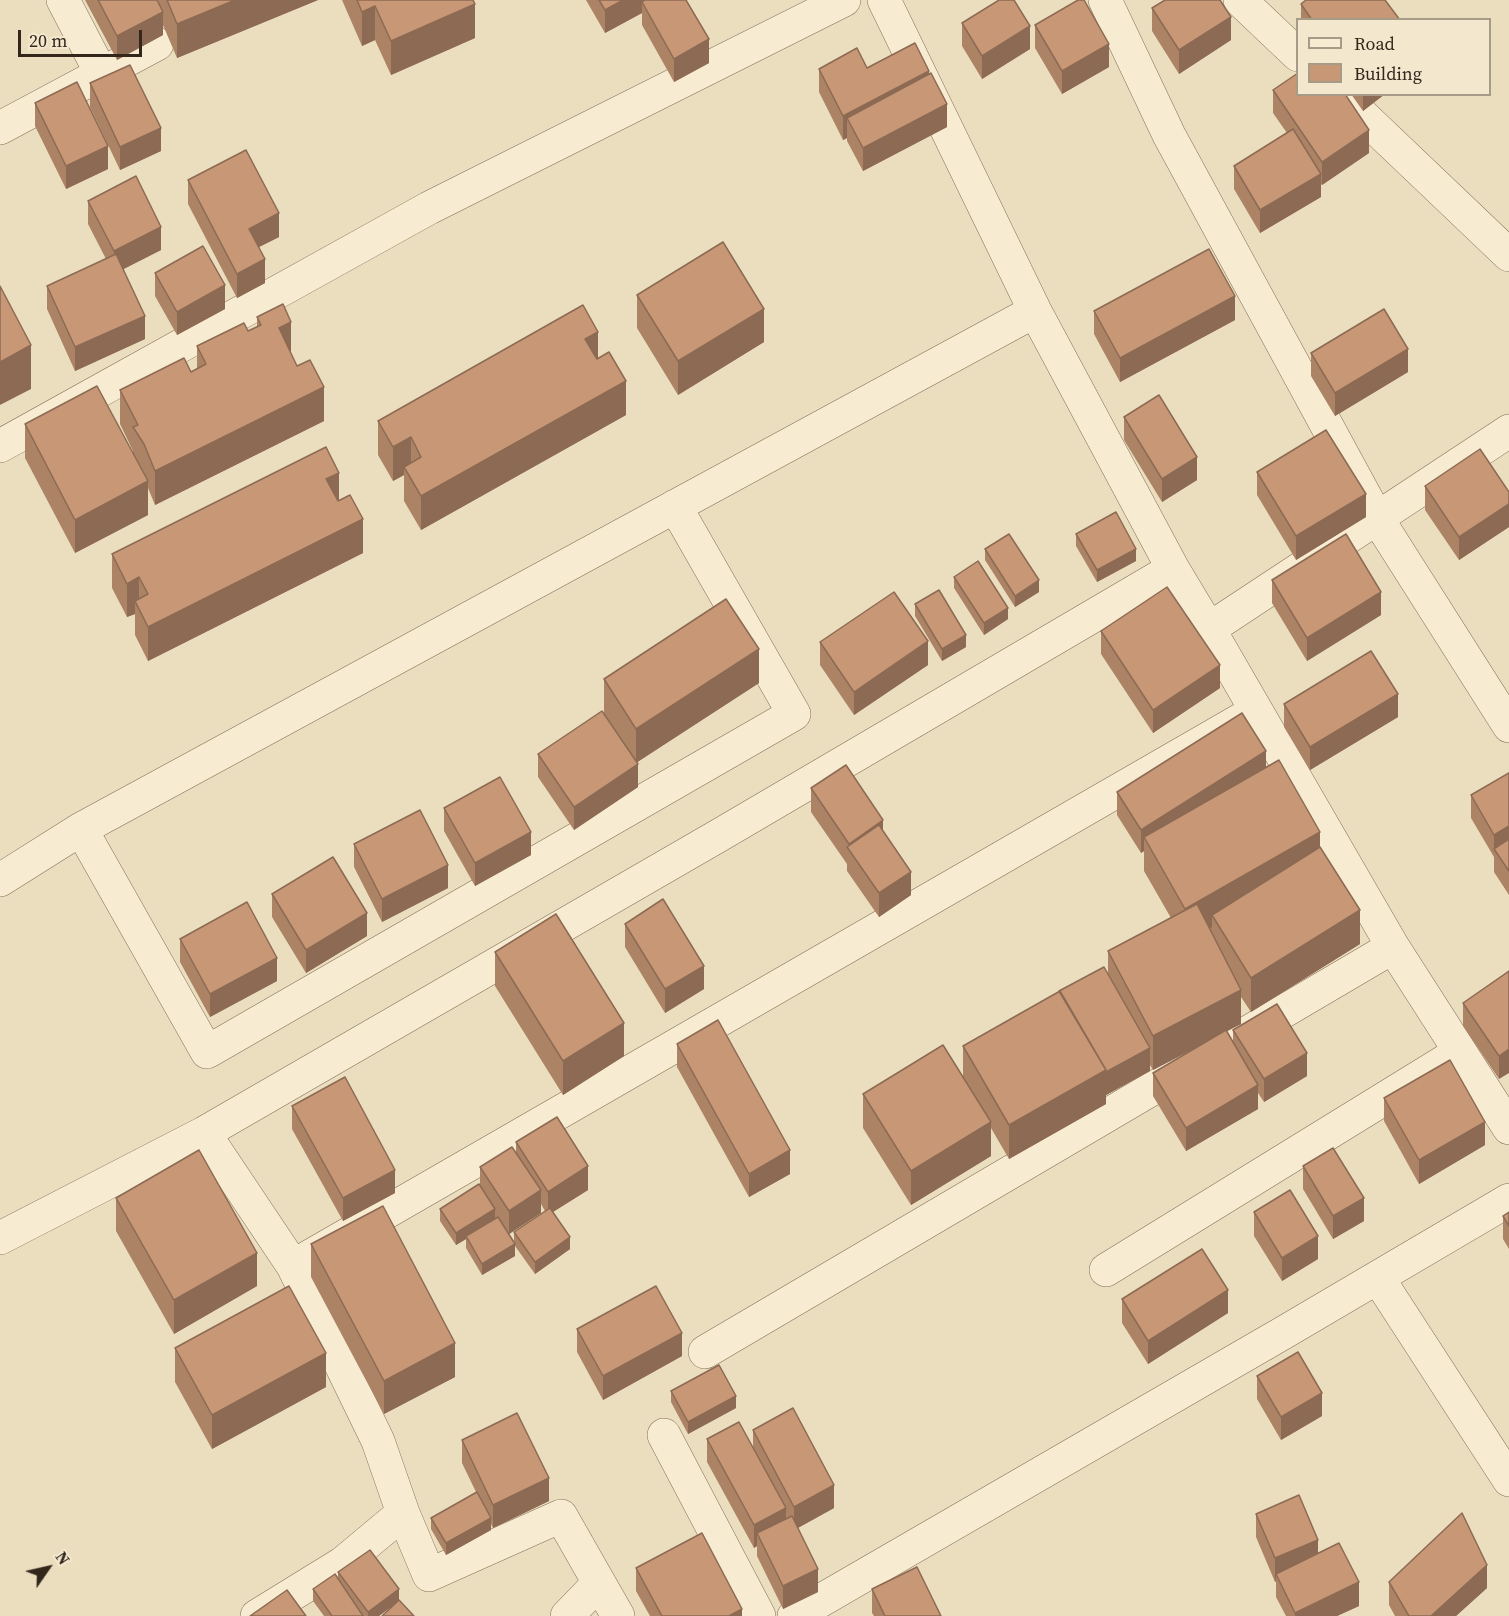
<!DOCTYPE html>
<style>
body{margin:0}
#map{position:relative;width:1509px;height:1616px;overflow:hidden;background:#ebdebf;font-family:"Source Serif 4",serif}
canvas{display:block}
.legend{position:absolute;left:1296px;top:18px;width:195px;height:78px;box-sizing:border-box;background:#f3e8ce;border:2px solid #a69b87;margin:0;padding:8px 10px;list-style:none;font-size:18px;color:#33271c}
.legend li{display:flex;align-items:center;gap:12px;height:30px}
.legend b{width:30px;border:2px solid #a69b87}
.north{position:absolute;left:18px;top:1538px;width:60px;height:60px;-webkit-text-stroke:4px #f3e8ce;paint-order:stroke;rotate:56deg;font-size:16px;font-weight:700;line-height:24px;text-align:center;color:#33271c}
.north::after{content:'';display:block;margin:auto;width:21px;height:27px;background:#33271c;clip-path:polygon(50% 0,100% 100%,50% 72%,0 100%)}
.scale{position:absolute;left:18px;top:30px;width:124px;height:27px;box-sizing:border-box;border:3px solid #33271c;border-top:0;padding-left:8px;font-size:18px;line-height:21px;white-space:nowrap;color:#33271c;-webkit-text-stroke:4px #f3e8ce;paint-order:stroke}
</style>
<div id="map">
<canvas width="1509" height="1616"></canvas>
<ul class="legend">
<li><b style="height:8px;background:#f7ebd1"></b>Road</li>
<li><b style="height:16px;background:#c89876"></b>Building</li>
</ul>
<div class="north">N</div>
<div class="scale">20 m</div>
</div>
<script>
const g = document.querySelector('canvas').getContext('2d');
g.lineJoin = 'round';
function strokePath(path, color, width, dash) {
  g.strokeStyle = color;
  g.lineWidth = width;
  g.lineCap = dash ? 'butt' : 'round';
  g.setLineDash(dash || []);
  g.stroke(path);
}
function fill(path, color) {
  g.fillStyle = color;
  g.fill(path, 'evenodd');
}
const minor = new Path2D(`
 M63 0 101 73
 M884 0 1035 311 1173 569 1209 629
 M1105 0 1169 135 1377 518 1509 726
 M1240 0 1298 55
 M1340 94 1509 255
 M0 128 157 44
 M1509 431 1209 629 1393 947 1509 1128
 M0 446 429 208 844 0
 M81 829 207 1052 794 714 675 506
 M0 880 81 829 1035 311
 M204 1133 293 1266
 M0 1238 204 1133 718 836 1173 569
 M1106 1270 1460 1052
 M1378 1278 1509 1480
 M705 1352 1393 947
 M664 1435 759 1616
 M403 1513 429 1575 561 1516 618 1616
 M257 1616 343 1563 403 1513 378 1441 293 1266 1256 711
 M567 1616 599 1583
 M794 1616 1283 1333 1509 1200`);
strokePath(minor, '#836f58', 34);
strokePath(minor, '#f7ebd1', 33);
fill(new Path2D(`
 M85 0H318L177 58 163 25V35L117 60Z
 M342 0H473L475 38 391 75 375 40 362 46Z
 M586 0H686L709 63 674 82 642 25V13L605 33Z
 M1301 4 1400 20H1301Z
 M1152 8 1231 40 1179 74 1152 31Z
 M962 23 1030 49 982 79 962 46Z
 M1035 25 1109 67 1062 94 1035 48Z
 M867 68 929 74 947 127 863 171 847 141V138L843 140 819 92V69Z
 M90 83 161 151 120 170 90 107Z
 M1273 90 1369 153 1322 185 1321 184V197L1260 233 1234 189V166L1287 133 1273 113Z
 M1351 94H1385L1363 111Z
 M35 103 108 169 66 189 35 126Z
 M188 180 279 237 259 247 265 283 237 298 188 204Z
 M88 201 161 250 123 269 145 339 75 371 47 309V286L106 259 88 224Z
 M155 273 225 309 177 335 155 296Z
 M637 295 764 342 678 395 637 328Z
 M1094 311 1235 320 1120 382 1094 334Z
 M257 317 291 354 324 421 155 505 148 488V515L75 553 25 458V424L133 453V451L120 424V390L191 372 197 369V346L248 331 257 327Z
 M1311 353 1408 372 1335 416 1311 376Z
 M598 358 626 415 421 530 404 501V475L393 481 378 455V421Z
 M1124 417 1197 480 1162 502 1124 440Z
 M1257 472 1366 517 1296 560 1257 495Z
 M1425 486 1509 492V527L1459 560 1425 510Z
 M339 500 363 553 148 661 135 635V614L127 617 112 588V554Z
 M1076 534 1136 561 1097 582 1076 546Z
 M985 549 1039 592 1015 607 985 560Z
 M954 577 1008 619 984 635 954 588Z
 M1272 580 1381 615 1307 661 1272 603Z
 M915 604 966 647 942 661 915 616Z
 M1101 631 1220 688 1153 733 1101 654Z
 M820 642 928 665 854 715 820 665Z
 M604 679 759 683 637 762 638 787 574 830 538 777V754L604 713Z
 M1284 704 1398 717 1310 770 1284 727Z
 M1266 767 1320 847 1360 944 1251 1012 1241 997V1024L1226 1031 1233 1044V1030L1307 1076 1264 1102 1258 1093V1109L1186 1151 1153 1096V1073L1199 1046 1153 1070 1150 1065V1071L1106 1095V1104L1009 1159 991 1128V1156L911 1205 863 1128V1094L963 1077V1046L1108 974V951L1171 918 1144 871V851L1141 853 1117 815V792Z
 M1509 773V895L1494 872V857L1471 818V795Z
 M811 788 883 831 911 895 879 917 847 871V864L811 812Z
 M444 808 531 855 475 886 444 831Z
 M354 844 448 888 382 922 354 867Z
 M272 894 367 936 306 973 272 917Z
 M625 924 704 989 665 1013 625 947Z
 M180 939 277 981 210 1017 180 962Z
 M495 952 624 1056 563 1095 495 986Z
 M1509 971 1499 1079 1463 1026V1003Z
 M677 1044 790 1174 749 1197 677 1067Z
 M1384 1098 1485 1145 1419 1184 1384 1121Z
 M292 1106 395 1193 343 1221 292 1129Z
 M516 1142 588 1190 553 1212 570 1249 535 1274 515 1246V1256L482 1275 466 1248V1239L456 1245 440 1221V1209L480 1186V1167L516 1153ZM541 1204 545 1211 514 1232V1242L509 1234 541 1213Z
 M1303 1166 1364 1221 1333 1239 1303 1189Z
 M116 1198 257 1286 174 1334 116 1231Z
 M1254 1212 1318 1259 1282 1281 1254 1236Z
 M1509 1212V1249L1503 1239V1216Z
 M311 1244 455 1377 384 1414 311 1277Z
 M1122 1299 1228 1313 1148 1364 1122 1323Z
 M577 1329 682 1356 603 1400 577 1352Z
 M175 1348 326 1387 212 1449 175 1382Z
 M1257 1376 1322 1416 1281 1440 1257 1399Z
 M671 1391 736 1408 688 1434 671 1402Z
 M753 1430 834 1508 798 1528 818 1592 783 1609 757 1556V1546L754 1548 707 1462V1439L753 1447Z
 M462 1440 549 1501 493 1528 491 1524V1530L446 1555 431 1529V1518L476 1492 462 1463Z
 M1256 1514 1318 1554 1359 1606 1337 1616H1286L1276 1597V1581L1275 1582 1256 1537Z
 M636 1568 742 1616H650L636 1591Z
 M338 1572 392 1606 379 1616H324L313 1601V1589L338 1580Z
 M1389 1582 1487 1588 1456 1616H1395L1389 1605Z
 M872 1589 941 1616H874L872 1613Z`), '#ac8365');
fill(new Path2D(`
 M235 0H318L177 58V24Z
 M623 0H664L642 2V13L605 33V10Z
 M475 4V38L391 75V41Z
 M375 6V40L362 46V12Z
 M163 12V35L117 60V36Z
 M1231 17V40L1179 74V50Z
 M1030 26V49L982 79V56Z
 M709 39V63L674 82V59Z
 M1109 44V67L1062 94V71Z
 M929 71V94L847 118V138L843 140V116Z
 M1363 94H1385L1363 111Z
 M947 104V127L863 171V148Z
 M161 128V151L120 170V147Z
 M1369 130V153L1322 185V162Z
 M108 146V169L66 189V166Z
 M1321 174V197L1260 233V210Z
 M279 213V237L249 252V229Z
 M161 227V250L114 274V251Z
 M265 259V283L237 298V274Z
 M225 285V309L177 335V312Z
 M1235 296V320L1120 382V358Z
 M764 309V342L678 395V361Z
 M145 316V339L75 371V347Z
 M291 322V356L279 328Z
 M598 332V366L585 339Z
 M31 345V389L0 405V362Z
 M1408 349V372L1335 416V393Z
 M626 381V415L421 530V496Z
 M324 387V421L155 505V471Z
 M411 437V471L404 467V475L393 481V447Z
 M1197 457V480L1162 502V479Z
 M339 473V507L326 479Z
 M148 481V515L75 553V520Z
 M1366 494V517L1296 560V536Z
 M1509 504V527L1459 560V537Z
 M363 519V553L148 661V627Z
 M1136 549V561L1097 582V570Z
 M139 577V610L135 601V614L127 617V584Z
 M1039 580V592L1015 607V596Z
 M1381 592V615L1307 661V638Z
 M1008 608V619L984 635V623Z
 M966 635V647L942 661V649Z
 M928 641V665L854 715V692Z
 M759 649V683L636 763V729Z
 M1220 665V688L1153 733V710Z
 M1398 694V717L1310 770V747Z
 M1266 751V774L1144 837V851L1141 853V830Z
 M638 764V787L574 830V807Z
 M883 820V843L849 850V844Z
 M1509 826V849H1494V835Z
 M531 832V855L475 886V863Z
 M1320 832V865L1212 915V927L1185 942V909Z
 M448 865V888L382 922V899Z
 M911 872V895L879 917V893Z
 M1360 910V944L1251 1012V978Z
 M367 913V936L306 973V950Z
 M277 958V981L210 1017V994Z
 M704 966V989L665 1013V989Z
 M1241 990V1024L1153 1070V1036Z
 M624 1023V1056L563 1095V1061Z
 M1150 1048V1071L1106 1095V1104L1009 1159V1125L1106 1070Z
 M1509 1049V1073L1499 1079V1056Z
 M1307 1053V1076L1264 1102V1079Z
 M1258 1085V1109L1186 1151V1128Z
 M991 1122V1156L911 1205V1171Z
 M1485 1122V1145L1419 1184V1160Z
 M790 1150V1174L749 1197V1174Z
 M588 1166V1190L548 1215V1192Z
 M395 1170V1193L343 1221V1198Z
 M541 1190V1213L509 1234V1211Z
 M1364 1198V1221L1333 1239V1216Z
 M495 1209V1221L466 1236V1239L456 1245V1233Z
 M1318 1236V1259L1282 1281V1258Z
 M570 1237V1249L535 1274V1262Z
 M515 1244V1256L482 1275V1264Z
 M257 1253V1286L174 1334V1300Z
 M1228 1290V1313L1148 1364V1341Z
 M682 1333V1356L603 1400V1376Z
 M455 1343V1377L384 1414V1381Z
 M326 1353V1387L212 1449V1415Z
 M1322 1393V1416L1281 1440V1417Z
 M736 1396V1408L688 1434V1422Z
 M549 1478V1501L493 1528V1505Z
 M834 1485V1508L794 1530V1507Z
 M786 1508V1531L757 1533V1546L754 1548V1525Z
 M491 1518V1530L446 1555V1543Z
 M1318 1540V1563L1276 1574V1581L1275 1582V1558Z
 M1487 1565V1588L1456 1616H1431Z
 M818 1569V1592L783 1609V1586Z
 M1359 1582V1606L1337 1616H1295V1613Z
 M399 1589V1601L379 1616H368V1612Z
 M742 1609V1616H729Z`), '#8c6a53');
const building = new Path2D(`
 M98 0H157L163 12 117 36Z
 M167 0H235L177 24Z
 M357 0H473L475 4 391 41 375 6 362 12Z
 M599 0H623L605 10Z
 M645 0H686L709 39 674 59 642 2Z
 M999 0H1014L1030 26 982 56 962 23Z
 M1078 0H1084L1109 44 1062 71 1035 25Z
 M1165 0H1220L1231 17 1179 50 1152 8Z
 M1306 0H1385L1400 20H1312L1301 4Z
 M915 43 929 71 843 116 819 69 857 48 867 68Z
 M130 65 161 128 120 147 90 83Z
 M931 73 947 104 863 148 847 118Z
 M1298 73V94H1345L1369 130 1322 162 1273 90Z
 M77 82 108 146 66 166 35 103Z
 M1293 129 1321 174 1260 210 1234 166Z
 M246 150 279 213 249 229 265 259 237 274 188 180Z
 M136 176 161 227 114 251 88 201Z
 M723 242 764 309 678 361 637 295Z
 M203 246 225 285 177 312 155 273Z
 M1209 249 1235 296 1120 358 1094 311Z
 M116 254 145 316 75 347 47 286Z
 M0 286 31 345 0 362Z
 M283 304 291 322 279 328 297 366 310 360 324 387 155 471 144 444 133 427 138 425 120 390 184 358 191 372 206 364 197 346 244 323 248 331 261 325 257 317Z
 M583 305 598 332 585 339 597 359 609 352 626 381 421 496 404 467 421 457 411 437 393 447 378 421Z
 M1384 309 1408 349 1335 393 1311 353Z
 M97 386 148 481 75 520 25 424Z
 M1159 395 1197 457 1162 479 1124 417Z
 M1326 430 1366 494 1296 536 1257 472Z
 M326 447 339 473 326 479 338 501 350 495 363 519 148 627 135 601 148 594 139 577 127 584 112 554Z
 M1480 449 1509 492V504L1459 537 1425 486Z
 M1116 512 1136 549 1097 570 1076 534Z
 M1009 534 1039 580 1015 596 985 549Z
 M1346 534 1381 592 1307 638 1272 580Z
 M978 561 1008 608 984 623 954 577Z
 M1167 587 1220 665 1153 710 1101 631Z
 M939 590 966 635 942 649 915 604Z
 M894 592 928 641 854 692 820 642Z
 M726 599 759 649 636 729 604 679Z
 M1371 651 1398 694 1310 747 1284 704Z
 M602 711 638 764 574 807 538 754Z
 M1242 713 1266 751 1141 830 1117 792Z
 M1279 760 1320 832 1185 909 1144 837Z
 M846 765 883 820 849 844 811 788Z
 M1509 773V826L1494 835 1471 795Z
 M500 777 531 832 475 863 444 808Z
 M420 810 448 865 382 899 354 844Z
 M879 825 911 872 879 893 847 847Z
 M1509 839V871L1494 849Z
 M1320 847 1360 910 1251 978 1212 915Z
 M333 857 367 913 306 950 272 894Z
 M663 899 704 966 665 989 625 924Z
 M247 902 277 958 210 994 180 939Z
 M1197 904 1241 990 1153 1036 1108 951Z
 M556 914 624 1023 563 1061 495 952Z
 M1104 967 1150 1048 1106 1072V1070L1059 991Z
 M1509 971V1049L1499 1056 1463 1003Z
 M1060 991 1106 1070 1009 1125 963 1046Z
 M1277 1004 1307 1053 1264 1079 1233 1030Z
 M718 1020 790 1150 749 1174 677 1044Z
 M1226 1030 1258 1085 1186 1128 1153 1073Z
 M943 1045 991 1122 911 1171 863 1094Z
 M1450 1060 1485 1122 1419 1160 1384 1098Z
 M345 1077 395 1170 343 1198 292 1106Z
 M557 1117 588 1166 548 1192 516 1142Z
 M512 1147 541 1190 509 1211 480 1167Z
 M1333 1148 1364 1198 1333 1216 1303 1166Z
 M199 1150 257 1253 174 1300 116 1198Z
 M479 1184 495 1209 456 1233 440 1209Z
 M1290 1190 1318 1236 1282 1258 1254 1212Z
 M383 1206 455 1343 384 1381 311 1244Z
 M550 1208 570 1237 535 1262 514 1232Z
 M1509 1212V1226L1503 1216Z
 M498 1217 515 1244 482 1264 466 1236Z
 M1202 1249 1228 1290 1148 1341 1122 1299Z
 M289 1286 326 1353 212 1415 175 1348Z
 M656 1286 682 1333 603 1376 577 1329Z
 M1298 1352 1322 1393 1281 1417 1257 1376Z
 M719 1365 736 1396 688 1422 671 1391Z
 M793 1408 834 1485 794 1507 753 1430Z
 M517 1413 549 1478 493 1505 462 1440Z
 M739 1422 786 1508 754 1525 707 1439Z
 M477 1492 491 1518 446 1543 431 1518Z
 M1299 1495 1318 1540 1275 1558 1256 1514Z
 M1462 1513 1487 1565 1431 1616H1409L1389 1582Z
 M792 1516 818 1569 783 1586 757 1533Z
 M702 1533 742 1609 729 1616H662L636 1568Z
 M1339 1543 1359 1582 1295 1613 1276 1574Z
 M370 1550 399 1589 368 1612 338 1572Z
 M917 1567 941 1616H885L872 1589Z
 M335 1574 363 1616H332L313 1589Z
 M287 1590 306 1616H250Z
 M399 1600 414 1616H382Z`);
fill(building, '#c89876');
strokePath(building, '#8c6a53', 1.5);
</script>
